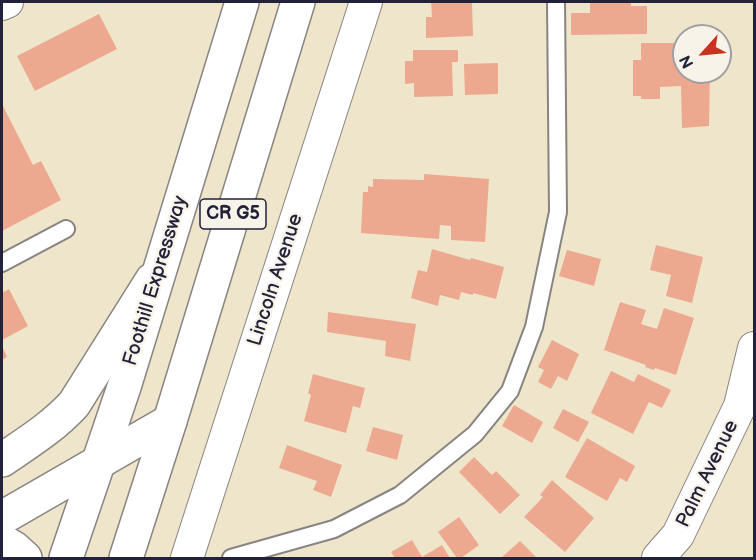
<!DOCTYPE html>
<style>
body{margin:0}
#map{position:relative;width:756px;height:560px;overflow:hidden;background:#efe5ca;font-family:"Balsamiq Sans",sans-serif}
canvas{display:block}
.frame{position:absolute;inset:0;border:3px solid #22223b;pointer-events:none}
.north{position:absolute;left:672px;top:24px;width:60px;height:60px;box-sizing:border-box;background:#f7f3e8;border:2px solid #a29fa3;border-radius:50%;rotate:243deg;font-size:16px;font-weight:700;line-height:24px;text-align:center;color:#22223b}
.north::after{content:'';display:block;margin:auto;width:21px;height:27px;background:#c8321e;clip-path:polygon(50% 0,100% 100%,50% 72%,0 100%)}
</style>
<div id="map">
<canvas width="756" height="560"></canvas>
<div class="frame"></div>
<div class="north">N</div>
</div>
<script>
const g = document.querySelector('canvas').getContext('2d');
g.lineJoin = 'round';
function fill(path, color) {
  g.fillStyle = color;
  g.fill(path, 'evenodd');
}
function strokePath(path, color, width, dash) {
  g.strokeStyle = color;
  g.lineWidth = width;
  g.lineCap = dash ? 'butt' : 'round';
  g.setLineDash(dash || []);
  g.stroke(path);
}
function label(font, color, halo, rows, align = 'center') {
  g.font = font + ' "Balsamiq Sans",sans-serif';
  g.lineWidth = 4.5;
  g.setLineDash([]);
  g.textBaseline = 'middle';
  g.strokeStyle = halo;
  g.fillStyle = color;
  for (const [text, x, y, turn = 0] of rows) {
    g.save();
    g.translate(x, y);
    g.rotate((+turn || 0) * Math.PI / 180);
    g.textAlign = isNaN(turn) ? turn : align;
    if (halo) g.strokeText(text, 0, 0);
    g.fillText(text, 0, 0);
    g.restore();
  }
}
fill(new Path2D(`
 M431 2H472L473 36 426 38V17H432Z
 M590 2H631V6H647V34L571 35V13H590Z
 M99 14 117 49 35 91 17 56Z
 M641 43H684V72H710L709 126 682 128 681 86 660 87V99H641V96H633V60H641Z
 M413 50H458V62H452L453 96 414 97V83L405 84V61H413Z
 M498 63V94L465 95 464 64Z
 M2 104 33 165 41 161 61 200 2 231Z
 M424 174 489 179 485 242 451 240V226L440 225 439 239 361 233 363 192H368V186L373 187V179L424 180Z
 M656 245 703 257 692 303 666 296 671 275 650 270Z
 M432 249 470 260 471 258 504 267 496 299 473 293V295L461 292 459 300 440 295 438 306 411 298 418 270 427 272Z
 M567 250 601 259 594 286 559 276Z
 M9 289 28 326 2 340V293Z
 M620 302 646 310 641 324 657 329 664 308 694 318 676 375 655 368 654 370 645 367 646 365 604 350Z
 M328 312 416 324 410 361 385 356 386 341 327 332Z
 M552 340 579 354 567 381 558 376 551 389 538 382 544 370 538 367Z
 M2 346 7 357 2 360Z
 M611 371 634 382 638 374 671 390 662 408 649 402 633 434 591 413Z
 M313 374 365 388 360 408 353 406 346 433 304 421 311 395 308 393Z
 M514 405 543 422 532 443 502 426Z
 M563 409 589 422 578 442 553 428Z
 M373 427 403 435 397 460 366 451Z
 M587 438 635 466 627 482 620 478 607 501 565 477Z
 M287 445 342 465 331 497 313 490 317 481 279 468Z
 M474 457 492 475 496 471 520 495 500 514 459 472Z
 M552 480 594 518 565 552 524 517 543 497 540 495Z
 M459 517 479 545 461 558H457L438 532Z
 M412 540 422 557 442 545 450 558H395L391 552Z
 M520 541 537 558H501Z`), '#eda990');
const lane = new Path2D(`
 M2 263 66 229
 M231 558 334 529 400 495 475 434 510 391 534 327 558 212 556 2`);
const street = new Path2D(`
 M2 4 7 2
 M187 558 366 2
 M658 558 678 535 740 406 754 348`);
const primary = new Path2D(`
 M2 460C27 443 53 427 74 404L152 280
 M2 518 170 421`);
const highway = new Path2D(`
 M2 541 14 548 25 558
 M66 558 124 387 242 2
 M126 558 170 421 298 2`);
strokePath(lane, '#888482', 20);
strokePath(street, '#888482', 34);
strokePath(primary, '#888482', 36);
strokePath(highway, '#888482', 36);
strokePath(lane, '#fff', 16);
strokePath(street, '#fff', 32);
strokePath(primary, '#fff', 33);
strokePath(highway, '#fff', 33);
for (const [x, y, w] of [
 [233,214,66]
]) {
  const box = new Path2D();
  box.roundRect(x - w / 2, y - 15, w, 30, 4.5);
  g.fillStyle = '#f7f3e8';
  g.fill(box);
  strokePath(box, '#22223b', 1.5);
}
label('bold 18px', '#22223b', null, [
 ["CR G5",233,214]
]);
label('20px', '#22223b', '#f7f3e8', [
 ["Lincoln Avenue",276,280,-72],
 ["Foothill Expressway",156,281,-73],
 ["Palm Avenue",708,474,-64]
]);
</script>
